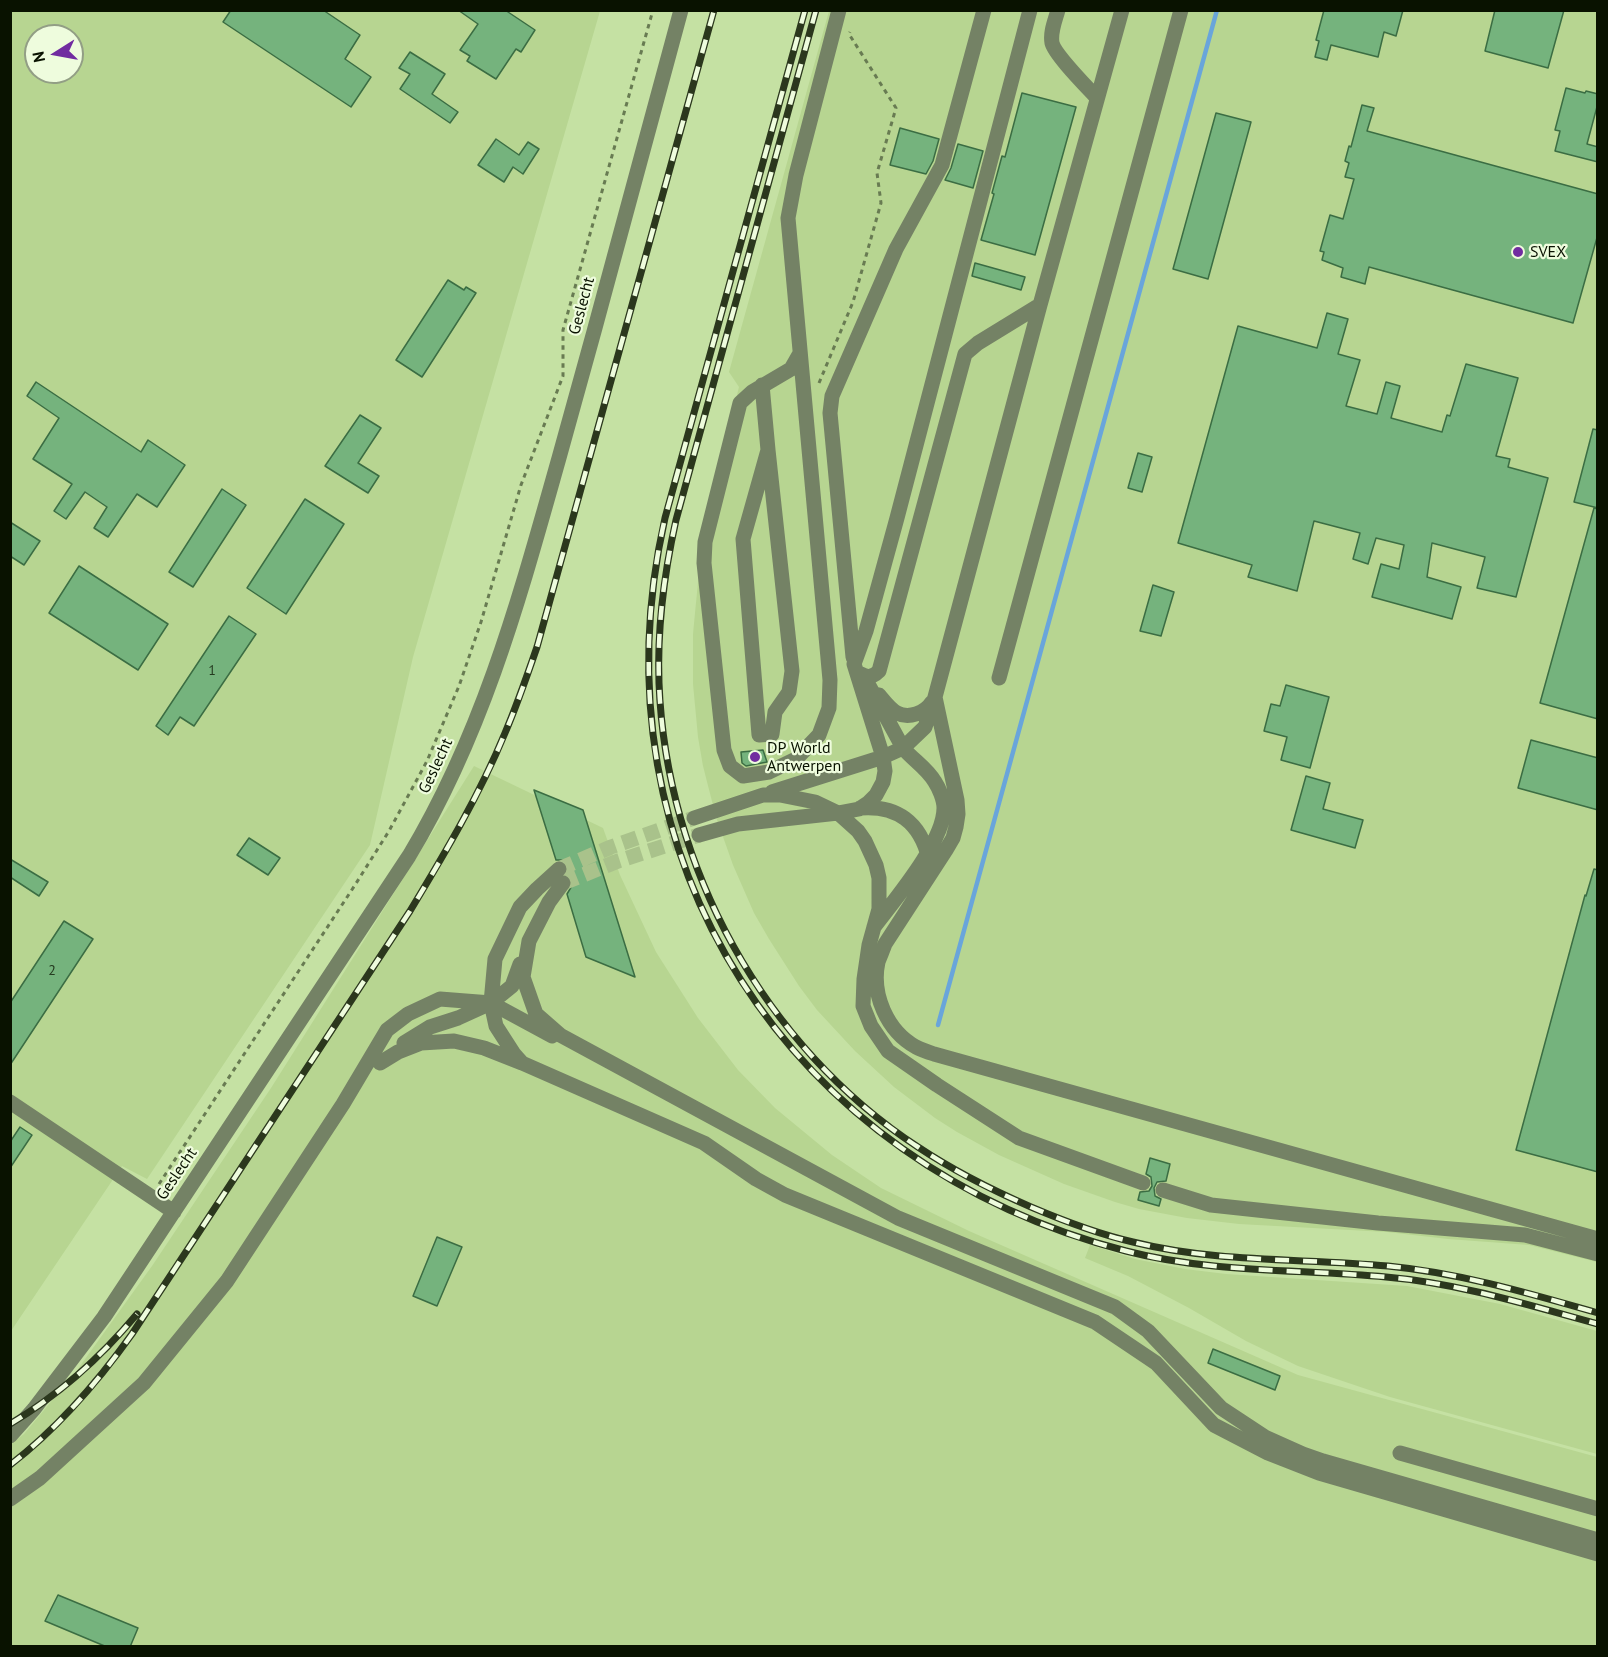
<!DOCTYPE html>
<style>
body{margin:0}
#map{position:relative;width:1608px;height:1657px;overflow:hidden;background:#c5e1a3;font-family:"PT Sans",sans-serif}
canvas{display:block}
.frame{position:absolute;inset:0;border:12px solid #091200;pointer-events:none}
.north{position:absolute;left:24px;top:24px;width:60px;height:60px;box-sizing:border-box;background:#eefcdd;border:2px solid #929e85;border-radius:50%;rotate:259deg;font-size:16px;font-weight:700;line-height:24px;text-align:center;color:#091200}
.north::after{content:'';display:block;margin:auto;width:21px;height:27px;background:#712ca0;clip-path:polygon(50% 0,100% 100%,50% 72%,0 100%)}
</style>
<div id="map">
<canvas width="1608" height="1657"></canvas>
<div class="frame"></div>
<div class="north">N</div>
</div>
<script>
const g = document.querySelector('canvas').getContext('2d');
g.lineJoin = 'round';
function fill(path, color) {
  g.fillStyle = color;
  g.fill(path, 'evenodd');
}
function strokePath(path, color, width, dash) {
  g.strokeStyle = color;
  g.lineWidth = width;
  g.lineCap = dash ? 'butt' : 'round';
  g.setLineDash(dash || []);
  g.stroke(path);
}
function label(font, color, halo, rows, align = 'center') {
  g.font = font + ' "PT Sans",sans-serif';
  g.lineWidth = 4.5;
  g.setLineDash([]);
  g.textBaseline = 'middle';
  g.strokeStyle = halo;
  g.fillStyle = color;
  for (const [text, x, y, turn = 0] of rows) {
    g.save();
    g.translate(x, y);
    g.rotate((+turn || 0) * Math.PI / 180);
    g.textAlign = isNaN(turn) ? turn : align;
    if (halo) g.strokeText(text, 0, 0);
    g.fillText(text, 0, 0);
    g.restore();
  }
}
fill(new Path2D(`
 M11 11H600L413 657 370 845 147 1179 122 1166 11 1331ZM36 36H72V72H36Z
 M829 11H1597V1262L1529 1245 1448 1239 1387 1232 1239 1224 1187 1218 1139 1209 1115 1202 1064 1184 999 1155 957 1132 935 1118 894 1087 855 1051 817 1010 799 986 769 939 754 913 733 865 716 817 703 766 698 737 693 684V634L698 582 699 546 739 387 729 372Z
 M474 766 603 828 620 875 656 952 698 1018 738 1070 775 1108 832 1155 881 1188 969 1231 1298 1375 1597 1457V1646H11V1444L24 1434 75 1373 152 1266 271 1088Z
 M1090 1245 1135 1259 1185 1269 1226 1274 1407 1286 1500 1304 1597 1331V1454L1390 1397 1298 1366 1246 1341 1189 1308 1128 1276 1085 1258Z`), '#b7d591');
strokePath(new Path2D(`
 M938 1025 1217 10`), '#69a5db', 4.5);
const building = new Path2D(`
 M231 10H323L360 35 345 59 371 77 351 107 223 22Z
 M458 10H505L535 30 521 52 516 49 496 79 467 61 470 56 460 50 478 24Z
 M1324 10H1403L1396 36 1384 32 1378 57 1331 45 1327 60 1315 57 1319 41 1316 40Z
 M1495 10H1564L1548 68 1485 51Z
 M410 52 445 74 432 94 458 112 450 123 400 89 410 74 399 68Z
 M1566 88 1585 93 1586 91 1598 94V103L1587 144 1598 147V162L1555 151 1560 131 1555 130Z
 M1022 93 1076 107 1035 255 981 240 994 194 992 193 1002 156 1005 157Z
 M1362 105 1374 108 1367 131 1598 194V234L1573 323 1369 267 1365 284 1341 277 1343 268 1322 260 1324 252 1320 251 1330 215 1343 219 1354 179 1345 177 1349 163 1345 161 1349 146 1351 147Z
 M1216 113 1251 122 1208 279 1173 269Z
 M900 128 939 139 933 161 926 174 890 165Z
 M496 139 519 155 528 142 539 149 523 174 513 167 504 182 478 165Z
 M958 144 983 151 973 188 945 180 951 168Z
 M975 263 1025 277 1021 290 972 276Z
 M448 280 464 290 466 287 476 293 422 377 396 360Z
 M1327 313 1348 319 1338 354 1360 360 1346 406 1377 414 1386 382 1400 386 1391 418 1442 432 1447 415 1450 416 1466 364 1518 378 1496 456 1510 459 1508 467 1548 478 1516 597 1477 588 1485 557 1432 543 1427 577 1461 587 1452 619 1372 597 1381 564 1399 569 1404 545 1376 538 1368 564 1353 559 1360 533 1314 521 1297 591 1248 577 1252 565 1178 543 1238 326 1317 348Z
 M36 382 141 452 148 440 185 465 157 507 137 494 108 537 94 528 107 507 85 492 66 519 54 511 72 484 33 459 59 418 27 396Z
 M360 415 381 428 358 463 379 476 368 493 325 466Z
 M1593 429 1598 430V508L1574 502Z
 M1138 453 1152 457 1142 492 1128 488Z
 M222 489 246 505 193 587 169 572Z
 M305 499 344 524 286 614 247 588Z
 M1594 508 1598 509V719L1540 703Z
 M10 522 40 541 24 565 10 556Z
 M79 566 168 624 138 670 49 613Z
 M1153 585 1174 592 1161 636 1140 631Z
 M229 616 256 634 194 726 180 717 168 735 156 726Z
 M1286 685 1329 697 1310 768 1281 760 1287 737 1264 731 1271 704 1280 706Z
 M1531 740 1598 758V810L1518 788Z
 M763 750 767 762 746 766 742 763 741 752Z
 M1306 776 1330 783 1323 809 1363 820 1355 848 1291 830Z
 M534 790 583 810 635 977 586 957 567 894 573 884 572 879 567 874 568 866 562 860H556Z
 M249 838 280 858 268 875 237 855Z
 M10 859 48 882 39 896 10 877Z
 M1594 869 1598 870V1172L1516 1150 1585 895 1586 896Z
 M64 921 93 939 10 1065V1003Z
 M20 1127 32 1135 10 1168V1142Z
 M1150 1158 1170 1164 1166 1181 1157 1182 1154 1188 1155 1196 1161 1199 1159 1206 1138 1200 1140 1192 1149 1191 1152 1186 1151 1177 1146 1174Z
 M437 1237 462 1247 437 1306 413 1296Z
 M1213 1349 1280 1376 1275 1390 1208 1363Z
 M58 1595 138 1628 130 1647H107L45 1621Z`);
fill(building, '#75b37d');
strokePath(building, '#3b6d43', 1.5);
strokePath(new Path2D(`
 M559 869 611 847 694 818
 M563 883 618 861 699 835`), '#a9c28b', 15, [15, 8]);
strokePath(new Path2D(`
 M819 383 853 302 881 203 877 173 896 108 849 34 850 32
 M159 1184 355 885 389 831 427 761 459 686 481 622 521 485 563 376V330L653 10`), '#687b52', 3, [4.5, 4.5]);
strokePath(new Path2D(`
 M1058 10C1055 21 1050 32 1052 43 1055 55 1087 87 1097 98
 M1122 10 1040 305 935 697 957 800 958 814 956 827 953 838 946 850 885 944C883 950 880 956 878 962 871 994 887 1031 916 1047 922 1050 928 1052 934 1054L1598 1239
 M799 355 791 369 752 392 740 403 705 542 704 563 724 750 730 766 743 776 769 772 796 759 819 735 829 708 830 680 788 218 796 175 839 10
 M762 385 768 450 792 671 789 692 775 712 772 734 759 735 743 539 768 450
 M853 657 830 413 832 396 896 249 942 165 984 10
 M861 674C868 678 873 677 879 671L965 354 978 343 1040 305
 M999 678 1181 10
 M867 682 903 748C913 760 927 768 935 782 939 788 944 800 944 808 944 842 895 899 874 927
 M879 695C884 701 890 709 897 713 909 719 925 713 932 702
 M772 792 883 757 903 748 925 727 935 697
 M860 808C897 805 920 822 929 859
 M694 818 763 795H780L815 802 838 813 858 831 865 841 876 865 879 878V909L869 945 864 979 863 1006 871 1026 888 1051 937 1085 1019 1138 1143 1183
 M699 835 738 824 838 813 859 809 868 803 876 795 883 782 885 771 883 757 854 664 866 631 897 518 1030 10
 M563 883 549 902 529 941 523 977 536 1014 560 1035 898 1218 1115 1307 1148 1331 1221 1408 1265 1437 1303 1454 1323 1461 1598 1540
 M404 1043 430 1027 458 1018 491 1003 512 986 520 964
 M380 1063 398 1052 421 1043 454 1041 484 1048 522 1063 704 1143 756 1179 785 1195 1095 1322 1156 1363 1214 1425 1268 1453 1319 1473 1598 1554
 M522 1063 514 1054 496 1026 491 1003 495 959 520 907 537 889 559 869
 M10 1102 174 1212
 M1163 1190 1211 1205 1378 1223 1525 1235 1598 1254
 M10 1436 34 1409 104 1317 409 856C484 731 520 596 559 458 601 309 640 159 681 10
 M1400 1453 1598 1509
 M10 1499 40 1478 144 1383 227 1281 343 1104 387 1030 408 1014 440 999 491 1003 552 1036`), '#748265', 15);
const rail = new Path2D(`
 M805 10 665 518C588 859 791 1165 1126 1251 1211 1273 1299 1269 1386 1277 1458 1283 1528 1305 1598 1324
 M816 10 676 520C664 574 657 628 659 683 666 867 764 1046 918 1147 954 1171 992 1190 1031 1207 1064 1221 1098 1234 1133 1242 1217 1263 1303 1258 1388 1266 1460 1273 1528 1293 1598 1313
 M10 1424C59 1395 101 1357 137 1314
 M10 1465C58 1428 97 1383 132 1334L410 911C445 853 479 796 505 733 517 705 527 676 537 647L714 10`);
strokePath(rail, '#2b371d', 7);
strokePath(rail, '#eefcdd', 4.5, [14]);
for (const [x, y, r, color] of [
 [1518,252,6,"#712ca0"],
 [755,757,6,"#712ca0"]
]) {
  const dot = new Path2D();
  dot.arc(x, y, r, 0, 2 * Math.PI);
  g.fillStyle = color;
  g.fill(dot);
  strokePath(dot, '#eefcdd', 2);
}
label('14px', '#243a1f', null, [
 ["1",212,671],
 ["2",52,971]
]);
label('16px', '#091200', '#eefcdd', [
 ["SVEX",1530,252],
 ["DP World",767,748],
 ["Antwerpen",767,766]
], 'left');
label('16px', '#091200', '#eefcdd', [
 ["Geslecht",582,306,-75],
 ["Geslecht",436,766,-65],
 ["Geslecht",177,1174,-56]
]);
</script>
